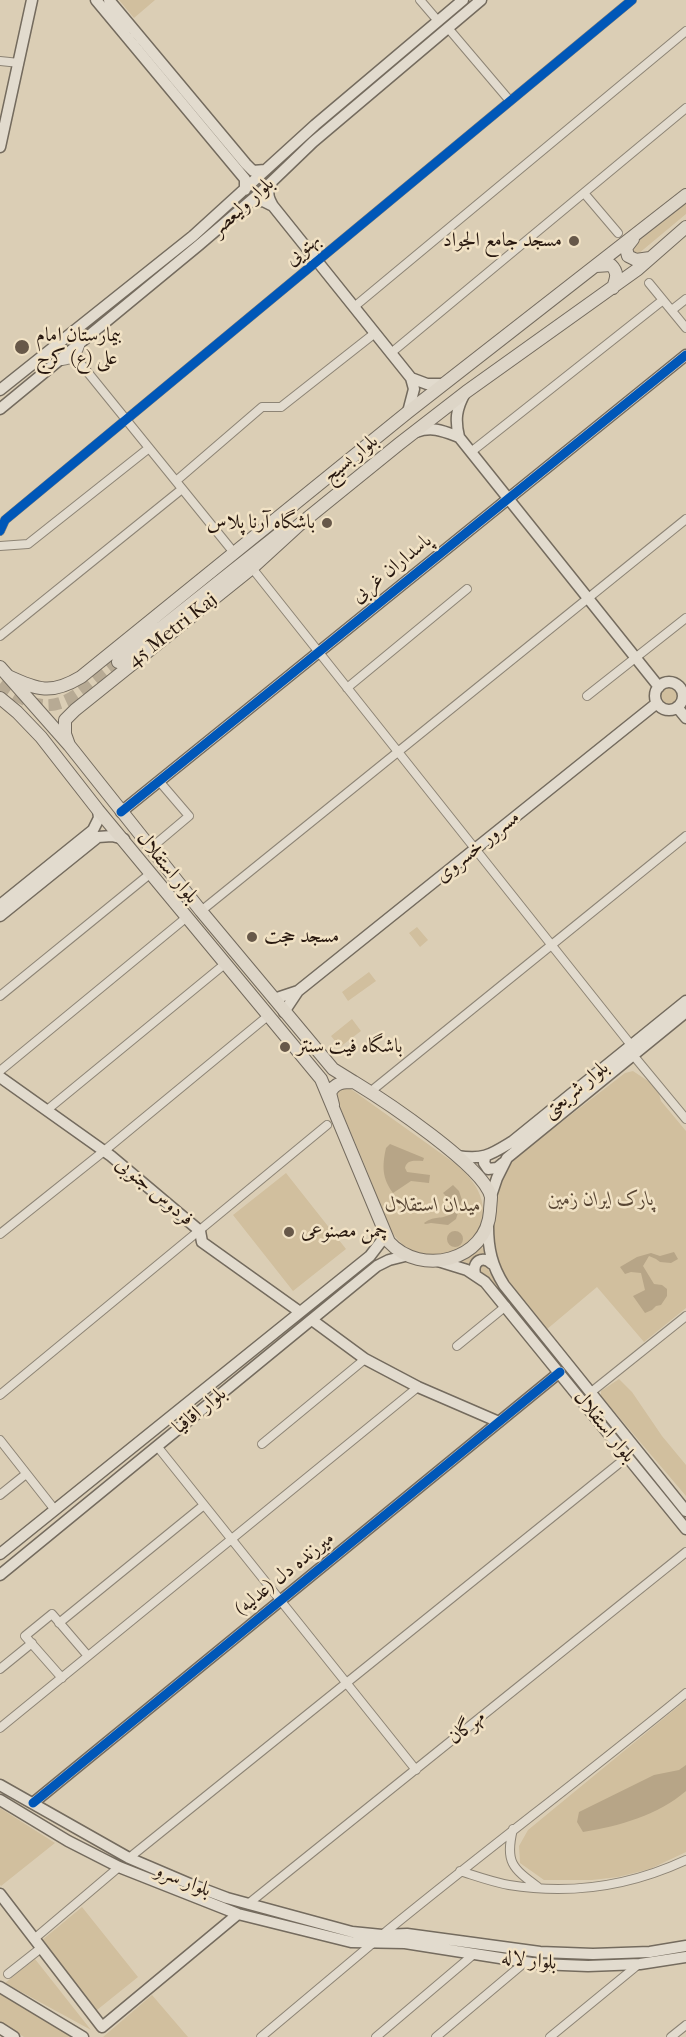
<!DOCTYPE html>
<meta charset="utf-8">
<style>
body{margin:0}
canvas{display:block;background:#dbceb5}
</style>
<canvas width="686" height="2037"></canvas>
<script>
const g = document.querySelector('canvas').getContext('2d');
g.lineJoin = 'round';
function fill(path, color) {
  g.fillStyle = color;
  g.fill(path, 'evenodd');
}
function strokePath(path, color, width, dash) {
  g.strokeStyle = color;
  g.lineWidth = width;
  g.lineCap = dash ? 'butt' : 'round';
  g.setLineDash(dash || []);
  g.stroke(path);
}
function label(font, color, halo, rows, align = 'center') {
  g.font = font + ' "IM FELL French Canon",Amiri,serif';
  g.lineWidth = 5;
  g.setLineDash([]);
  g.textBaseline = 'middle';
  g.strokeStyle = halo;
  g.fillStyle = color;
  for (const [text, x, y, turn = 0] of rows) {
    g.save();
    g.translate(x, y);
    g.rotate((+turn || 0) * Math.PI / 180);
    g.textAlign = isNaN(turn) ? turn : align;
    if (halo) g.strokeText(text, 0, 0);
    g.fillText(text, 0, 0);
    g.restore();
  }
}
fill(new Path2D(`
 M119 0H155L134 18Z
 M686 204V214L638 254H632L631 247Z
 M656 696a13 13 0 1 1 26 0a13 13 0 1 1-26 0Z
 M417 927 428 940 420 947 409 933Z
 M369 972 376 981 348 1001 342 992Z
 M352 1019 361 1031 340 1047 331 1036Z
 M633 1071 651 1083 659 1094 661 1101 686 1131V1308L644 1342 597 1287 546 1330C535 1316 509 1289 502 1275 487 1241 492 1187 515 1158L625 1073Z
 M348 1087 453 1162C529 1221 442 1286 398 1240 385 1226 380 1203 373 1186 361 1155 347 1124 334 1093L335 1090Z
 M286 1173 346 1249 293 1291 233 1215Z
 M481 1243 485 1255 471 1266 459 1260Z
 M479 1263H485L490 1273 504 1291 501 1293 487 1277 478 1271Z
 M619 1379 632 1392 662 1436 686 1465V1496L601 1396V1391Z
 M686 1700V1852L650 1869 618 1877 592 1880H544L520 1863 519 1846 528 1830Z
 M0 1808 55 1843 1 1886 0 1885Z
 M82 1907 138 1977 97 2010 41 1941Z
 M35 1959 91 2030 5 1983Z
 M0 1993 72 2037H24L0 2022Z
 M152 1995 188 2037H103Z`), '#d1bf9e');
fill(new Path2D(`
 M390 1144 424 1158 423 1161C415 1161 407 1159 405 1168L407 1172 430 1175 429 1183 411 1181 393 1193C382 1178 382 1166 386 1148Z
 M453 1185 459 1191 462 1200 456 1219 448 1225 431 1223 425 1224 424 1223C435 1215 441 1220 451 1214L452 1202 443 1193Z
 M447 1239a8 8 0 1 1 16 0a8 8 0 1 1-16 0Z
 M674 1252 678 1259 671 1263 660 1262 656 1259 649 1256 643 1266 654 1284 662 1285 667 1289V1296L661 1305 656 1306 652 1310 645 1313 633 1296 645 1290 641 1273 631 1272 625 1274 620 1267 637 1257 651 1253 660 1256Z
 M686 1765V1791C658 1815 620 1826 583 1832L577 1822 579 1812 654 1775 679 1770Z`), '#b7a587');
strokePath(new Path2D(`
 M0 684C55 727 72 697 118 662`), '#b7aa94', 12, [12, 6]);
const street = new Path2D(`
 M420 0 438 21
 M448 28 510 101
 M0 61 19 63
 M584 193 618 233
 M649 283 686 328
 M354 307 686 31
 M672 310 686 299
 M391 353 686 108
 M62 361 71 359 81 364 77 353 80 346
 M81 364 235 554
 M471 452 663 300
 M176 481 262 407H281L375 333
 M0 531 5 520 632 0
 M0 546 28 544 149 448
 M252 568 631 1045
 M0 636 182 489
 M347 688 467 589
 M587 696 686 618
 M151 848 189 816 159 781
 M201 911 686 519
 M0 996 151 873
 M633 1055 686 1119
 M0 1071 187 917
 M370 1092 686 836
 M47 1110 226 963
 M0 1234 104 1151 269 1015
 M457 1346 506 1306
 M590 1393 686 1316
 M0 1395 327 1125
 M0 1440 55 1510
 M262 1444 365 1359
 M157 1446 416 1770
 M0 1495 26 1474
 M59 1623 204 1505
 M0 1669 32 1643
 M62 1678 25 1636 52 1614 88 1656
 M0 1728 418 1387
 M513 1829C505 1862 512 1868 538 1887
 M129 1858 627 1457
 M460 1871C476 1876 492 1882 509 1885 570 1895 630 1886 686 1860
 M248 1904 686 1552
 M382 1935C482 1853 586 1775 686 1693
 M34 1939 119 1867
 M8 1974 41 1948
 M261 2037 373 1943
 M376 2037 474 1954
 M436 2037 524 1963
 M550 2037 639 1964
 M671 2037 686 2025`);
const secondary = new Path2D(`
 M96 0 245 179V190
 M109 0 246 164 253 171 265 170
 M0 147 32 0
 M250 202 263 201 273 206C267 196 267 192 272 182
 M273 206 411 378 414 389 408 412
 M411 378 427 384H443
 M0 390 193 236 315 125 463 0
 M465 393C456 409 455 420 459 437L659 687
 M0 409 199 245 261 192 313 142 481 0
 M416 432C432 426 443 431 459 437
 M655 696a14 14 0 1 1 28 0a14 14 0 1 1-28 0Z
 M677 707 686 718
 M121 812 686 355
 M0 905 93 830 99 818 98 810
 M0 916 98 837 112 836 124 839
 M274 999 298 991
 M284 1012 298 991 657 703
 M0 1077 111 1156 200 1231 202 1242 300 1312
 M457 1156C484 1160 490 1155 513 1141L686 1001
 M485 1158 484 1163 488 1169 497 1168 503 1163
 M491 1196 497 1178 507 1158 686 1012
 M488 1226C488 1249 492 1266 504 1285L686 1511
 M438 1261 467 1270 485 1282 686 1529
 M475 1274C472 1261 483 1255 492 1264
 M312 1320 365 1359 418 1387 499 1422
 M0 1554 370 1256 386 1235
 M0 1575 377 1266 389 1260 405 1256
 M0 1785 129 1858 190 1884 227 1898 352 1932 382 1935 407 1934 540 1952 593 1954 650 1952 686 1946
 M0 1800 68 1841 119 1867 238 1914 351 1942 405 1943 538 1964 588 1966 640 1964 686 1957
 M33 1803 560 1372
 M0 1894 102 2027 238 1914
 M0 1987 83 2037
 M0 2028 14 2037`);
const primary = new Path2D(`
 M633 239 626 248 628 256 636 260 650 258
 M596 266 611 265C619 273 616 278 613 288
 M118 662 279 534
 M0 667 69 745 201 911 333 1069 354 1082
 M8 676C38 690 51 695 81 677L408 412 686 195
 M0 698 17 712 41 737 98 810 321 1079 389 1242C421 1277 487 1261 490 1211 490 1207 491 1201 491 1197 485 1167 382 1099 354 1082 344 1082 335 1082 330 1093L333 1105
 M69 745 65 734V720L75 710 252 568 299 525 399 444 466 392 638 269 686 227`);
strokePath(street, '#8d8475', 10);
strokePath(secondary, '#746b5e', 13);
strokePath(primary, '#746b5e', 14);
strokePath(street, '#e2dbce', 8);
strokePath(secondary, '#e2dbce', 10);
strokePath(primary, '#ddd5c7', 12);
strokePath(new Path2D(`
 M0 531 5 520 632 0
 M121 812 686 355
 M33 1803 560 1372`), '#0057b8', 9);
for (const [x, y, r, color] of [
 [574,241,6,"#675849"],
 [22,347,8,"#675849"],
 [327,523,6,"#675849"],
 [252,937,6,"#675849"],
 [285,1047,6,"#675849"],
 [289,1232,6,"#675849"]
]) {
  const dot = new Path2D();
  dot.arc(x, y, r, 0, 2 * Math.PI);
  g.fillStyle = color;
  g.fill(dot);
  strokePath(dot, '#f1e2c5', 2);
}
label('20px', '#28180f', '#f1e2c5', [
 ["بلوار ولیعصر",243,207,-42],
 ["بهتویی",303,250,-40],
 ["بلوار بسیج",351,459,-39],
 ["پاسداران غربی",392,569,-39],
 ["45 Metri Kaj",173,631,-38],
 ["مسرور خسروی",478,847,-39],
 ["بلوار استقلال",167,868,51],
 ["بلوار شریعتی",576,1090,-39],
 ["فردوس جنوبی",154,1192,40],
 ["بلوار اقاقیا",200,1411,-39],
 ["بلوار استقلال",604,1427,51],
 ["میرزنده دل (عدلیه)",285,1574,-39],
 ["مهرگان",467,1728,-39],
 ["بلوار سرو",183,1881,22],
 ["بلوار لاله",529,1961,6]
]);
label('20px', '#28180f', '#f1e2c5', [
 ["مسجد جامع الجواد",562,241,"right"],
 ["بیمارستان امام",36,336],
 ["علی (ع) کرج",36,359],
 ["باشگاه آرنا پلاس",315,523,"right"],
 ["مسجد حجت",264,937],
 ["باشگاه فیت سنتر",297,1047],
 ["چمن مصنوعی",301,1232]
], 'left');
label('italic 20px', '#584634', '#f1e2c5', [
 ["پارک ایران زمین",601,1200],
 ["میدان استقلال",433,1206]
]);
</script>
